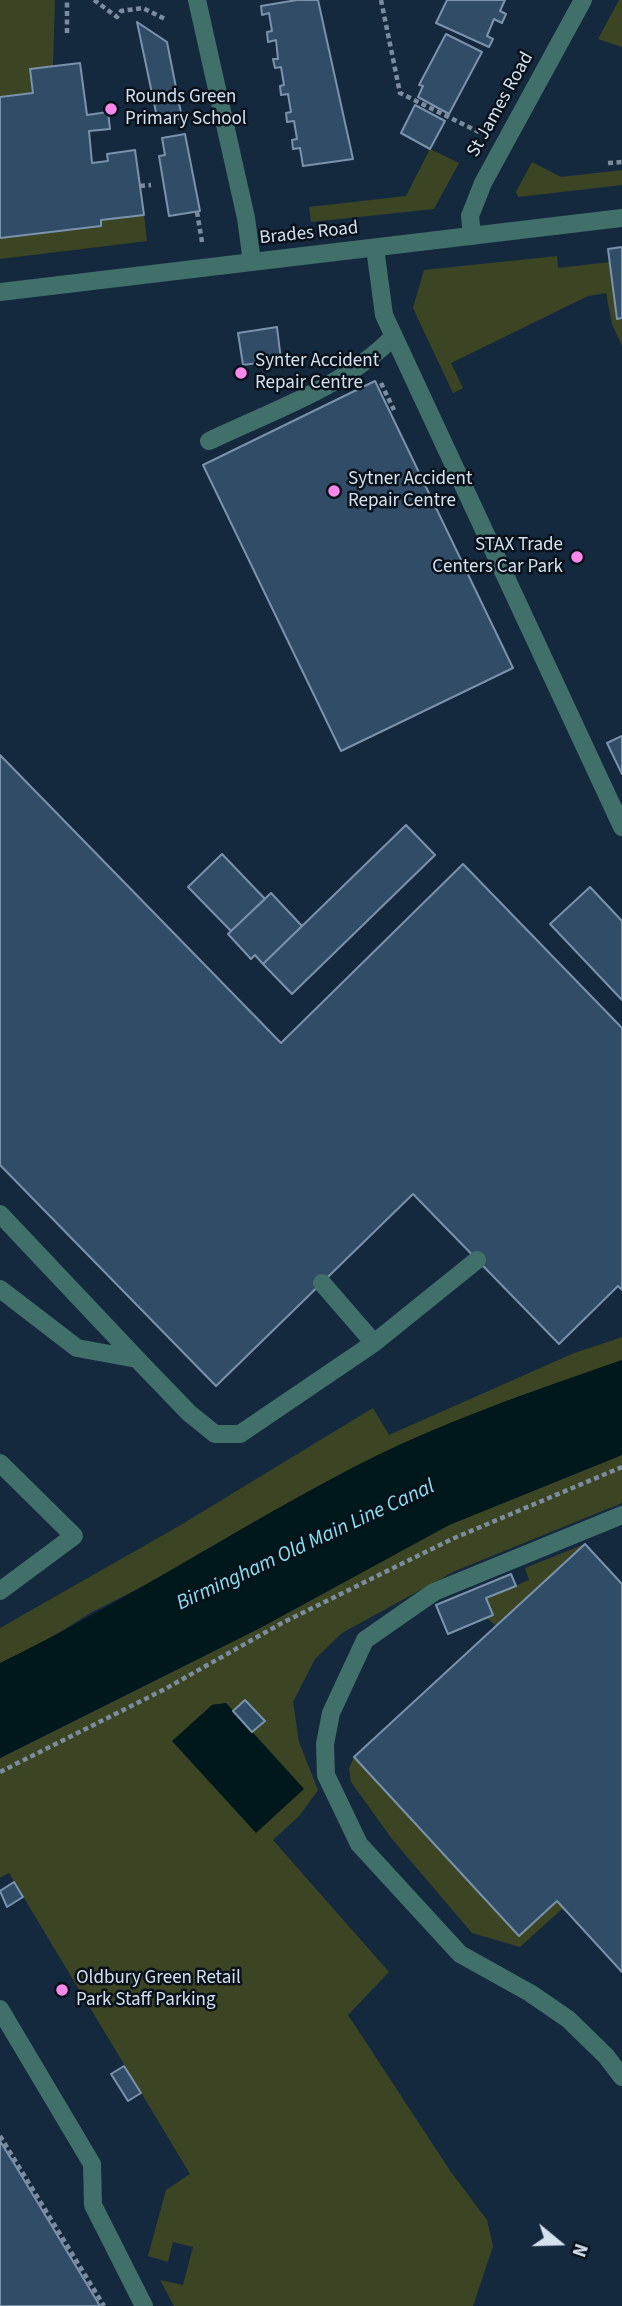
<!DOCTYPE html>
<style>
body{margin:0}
#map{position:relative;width:622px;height:2306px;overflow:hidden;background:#15293e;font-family:"Source Sans 3",sans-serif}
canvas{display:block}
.north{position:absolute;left:524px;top:2208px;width:70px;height:70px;-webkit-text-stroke:5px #09121b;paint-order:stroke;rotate:109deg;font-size:19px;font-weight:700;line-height:28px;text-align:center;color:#d3e0ee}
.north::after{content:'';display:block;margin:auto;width:24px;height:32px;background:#d3e0ee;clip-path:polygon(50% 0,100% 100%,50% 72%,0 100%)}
</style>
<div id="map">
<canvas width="622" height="2306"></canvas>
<div class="north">N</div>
</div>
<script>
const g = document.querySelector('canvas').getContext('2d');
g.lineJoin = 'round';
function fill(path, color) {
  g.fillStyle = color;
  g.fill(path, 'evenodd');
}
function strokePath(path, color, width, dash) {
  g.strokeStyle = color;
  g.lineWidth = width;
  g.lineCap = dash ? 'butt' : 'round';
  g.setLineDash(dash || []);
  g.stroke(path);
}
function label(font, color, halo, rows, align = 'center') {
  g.font = font + ' "Source Sans 3",sans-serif';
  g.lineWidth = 5;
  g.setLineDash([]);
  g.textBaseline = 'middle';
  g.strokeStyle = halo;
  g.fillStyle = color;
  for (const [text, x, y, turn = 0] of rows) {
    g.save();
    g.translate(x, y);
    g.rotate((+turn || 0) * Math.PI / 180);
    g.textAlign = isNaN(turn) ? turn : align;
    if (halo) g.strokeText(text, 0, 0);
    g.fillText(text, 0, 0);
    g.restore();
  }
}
fill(new Path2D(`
 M0 0H55L53 66 30 69 33 93 0 97Z
 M619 0H622V47L598 39Z
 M430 149 459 163 434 209 311 222 309 207 406 196Z
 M532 162 561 177 622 170V185L518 197 516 192Z
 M144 215 147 241 0 259V238L101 226V220Z
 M557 256 558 268 610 262 617 318H622V346L612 324 606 293 588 296 451 363 463 388 453 393 413 308 424 270Z
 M622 1337V1360L503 1402 353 1468 169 1573 90 1613 29 1652 0 1664V1628L179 1526 373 1408 389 1435 572 1354Z
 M622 1455V1503L455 1571 342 1633 315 1659 293 1702 299 1742 318 1790 300 1815 273 1840 389 1972 348 2015 451 2172 487 2220 493 2246 473 2306H174L160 2280 183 2285 193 2247 173 2242 168 2262 148 2256 166 2190 190 2174 9 1873 0 1878V1758L260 1628 449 1525ZM245 1700 264 1721 252 1732 304 1789 212 1705 226 1703 233 1711Z
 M585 1544 496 1626 487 1618 493 1615 486 1598 529 1580 525 1568Z
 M354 1757 519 1936 557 1901 563 1908 520 1947 472 1933 392 1839 351 1782 349 1769Z`), '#3c4523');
fill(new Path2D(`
 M622 1360V1455L449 1525 260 1628 0 1758V1663C121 1604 233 1530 352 1468 438 1423 531 1392 622 1360Z
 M226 1703 304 1789 256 1833 172 1741 212 1705Z`), '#00171b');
const building = new Path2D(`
 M297 0H318L353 159 303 166 300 148 293 149 292 140 297 139 294 121 287 122 286 113 291 112 288 94 281 95 280 86 284 85 281 67 275 68 273 59H278L276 40 268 42 267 32 272 31 269 13 262 15 261 6Z
 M447 0H505L500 11 506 14 502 23 494 19 487 36 493 39 489 47 436 23Z
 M137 22 167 42 182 118 158 122Z
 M446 34 482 52 449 114 418 97 423 86 419 85Z
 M80 63 87 115 108 112 110 129 89 131 92 163 108 161 107 154 135 150 144 215 101 220V226L0 238V97L33 93 30 69Z
 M415 105 445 121 430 149 401 133Z
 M185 134 200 211 169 216 159 156 165 155 162 138Z
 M622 247V318L617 319 608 249Z
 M277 327 281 360 243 365 238 333Z
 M375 381 513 668 341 751 203 465Z
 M622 736V774L607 743Z
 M0 755 281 1043 463 864 622 1028V1290L618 1286 559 1344 413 1194 216 1386 0 1165Z
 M406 825 435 855 292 994 263 964Z
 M222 854 265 899 231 931 188 887Z
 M590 887 622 921V1000L550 924Z
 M271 893 302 926 263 964 255 955 251 959 228 934Z
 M585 1544 622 1584V1972L557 1901 519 1936 354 1757Z
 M511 1574 516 1586 486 1598 493 1615 448 1634 436 1605Z
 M245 1700 265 1721 252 1732 233 1711Z
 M14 1882 23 1897 7 1907 0 1891Z
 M124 2066 141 2093 128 2101 111 2074Z
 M0 2141 15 2165 100 2306H0Z`);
fill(building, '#314c67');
strokePath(building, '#7a92ab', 2);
strokePath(new Path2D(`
 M94 0 117 17 121 11 143 8 167 20
 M381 0 400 93 479 132
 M67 33V0
 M608 163 622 162
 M140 186 151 185
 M197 212 202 242
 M381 383 394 410
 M0 1772 165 1689 282 1623 452 1539 622 1467
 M0 2136 104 2306`), '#7c8c9e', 4.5, [5, 3.5]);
strokePath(new Path2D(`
 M197 0 246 218 252 262
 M472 236 470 216 483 183 583 0
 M375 248 384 315 622 827
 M0 292 622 218
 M209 441C271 411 345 387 394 336
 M0 1214 137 1359
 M322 1283 374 1343 477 1260
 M0 1289 77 1348 137 1359 189 1413 215 1434H240L374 1343
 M0 1463 74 1536 0 1591
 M622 1515 434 1592 365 1640 331 1713 325 1744 326 1775 359 1844 460 1954 530 1993 568 2019 606 2056 622 2077
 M0 2009 92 2164 93 2205 144 2306`), '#41706b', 18);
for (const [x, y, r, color] of [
 [111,109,7,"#f888ea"],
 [241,373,7,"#f888ea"],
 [334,491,7,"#f888ea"],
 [577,557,7,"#f888ea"],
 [62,1990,7,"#f888ea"]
]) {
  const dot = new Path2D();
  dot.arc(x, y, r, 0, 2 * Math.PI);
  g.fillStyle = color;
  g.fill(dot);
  strokePath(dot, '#09121b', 2.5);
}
label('19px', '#d3e0ee', '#09121b', [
 ["Rounds Green",125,98],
 ["Primary School",125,120],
 ["Synter Accident",255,362],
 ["Repair Centre",255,384],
 ["Sytner Accident",348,480],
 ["Repair Centre",348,502],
 ["STAX Trade",563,546,"right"],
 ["Centers Car Park",563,568,"right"],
 ["Oldbury Green Retail",76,1979],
 ["Park Staff Parking",76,2001]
], 'left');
label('19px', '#d3e0ee', '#09121b', [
 ["St James Road",501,105,-61],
 ["Brades Road",309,234,-6]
]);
label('italic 21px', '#8ae0f1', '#09121b', [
 ["Birmingham Old Main Line Canal",306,1546,-25]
]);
</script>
